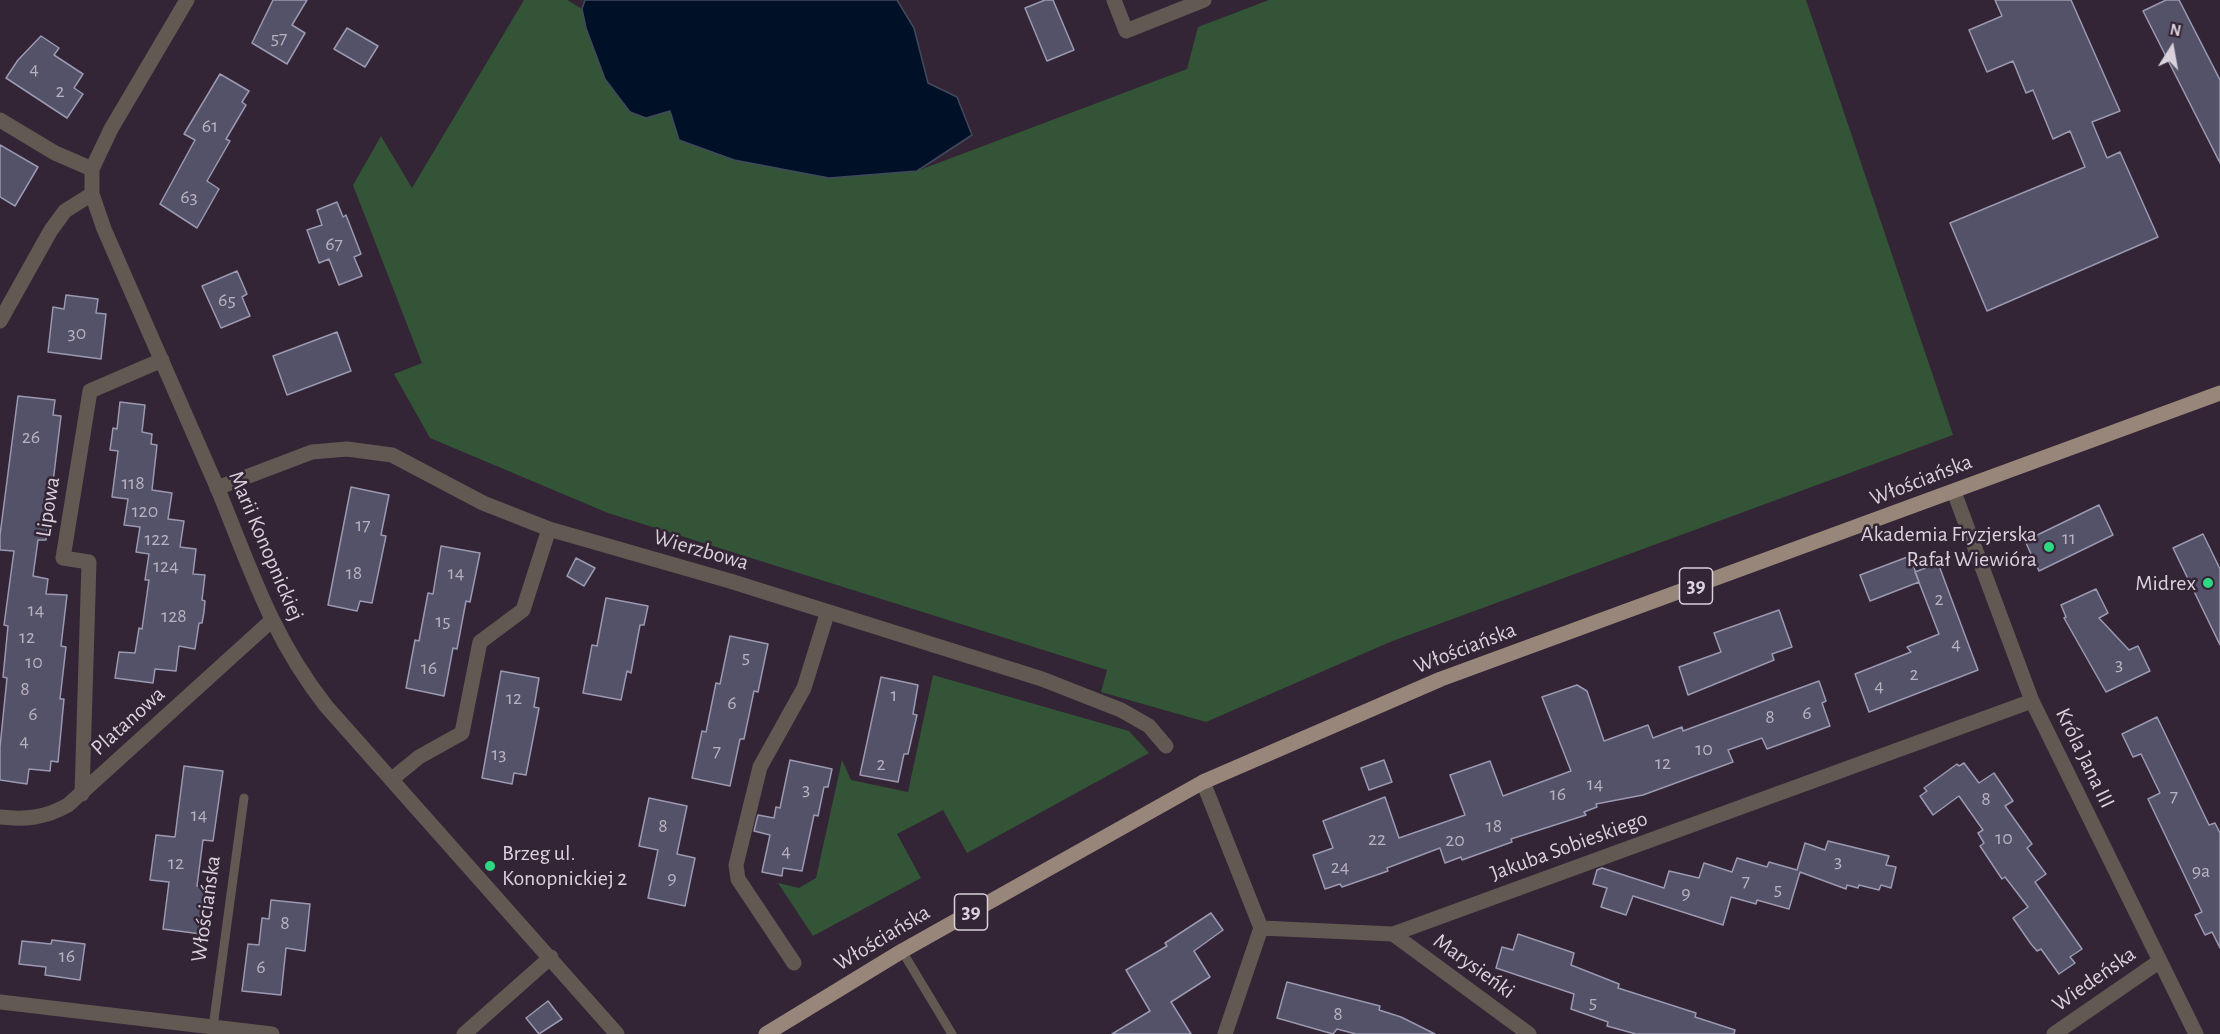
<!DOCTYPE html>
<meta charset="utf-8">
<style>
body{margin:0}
#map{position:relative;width:2220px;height:1034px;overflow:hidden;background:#332535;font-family:"Alegreya Sans",sans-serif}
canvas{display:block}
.north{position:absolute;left:2142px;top:18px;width:60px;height:60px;-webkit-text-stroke:4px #332535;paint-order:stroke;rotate:11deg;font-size:16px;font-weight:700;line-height:24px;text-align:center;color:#dad1dc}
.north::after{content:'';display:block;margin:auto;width:21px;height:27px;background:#dad1dc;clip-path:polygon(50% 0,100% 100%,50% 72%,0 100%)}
</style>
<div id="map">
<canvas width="2220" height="1034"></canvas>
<div class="north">N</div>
</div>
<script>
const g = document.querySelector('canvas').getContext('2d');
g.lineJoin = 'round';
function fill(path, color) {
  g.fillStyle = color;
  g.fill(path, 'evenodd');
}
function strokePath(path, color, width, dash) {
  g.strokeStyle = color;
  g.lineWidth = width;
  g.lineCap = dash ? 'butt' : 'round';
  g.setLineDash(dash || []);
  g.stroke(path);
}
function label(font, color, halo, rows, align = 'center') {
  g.font = font + ' "Alegreya Sans",sans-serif';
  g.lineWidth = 5;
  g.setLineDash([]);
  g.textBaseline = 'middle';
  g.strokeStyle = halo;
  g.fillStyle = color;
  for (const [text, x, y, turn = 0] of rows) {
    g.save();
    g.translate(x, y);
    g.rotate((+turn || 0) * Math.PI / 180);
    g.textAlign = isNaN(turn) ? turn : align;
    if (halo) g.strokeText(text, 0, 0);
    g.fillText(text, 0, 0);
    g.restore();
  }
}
fill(new Path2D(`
 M524 0H567L582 9 586 28 605 79 630 112 646 118 670 111 679 140 734 160 829 178 917 171 1187 69 1198 27 1269 0H1806L1953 435 1390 642 1206 722 1101 692 1107 670 608 513 430 438 394 374 422 363 353 185 381 136 412 188Z
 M933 675 1129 731 1149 753 967 853 943 810 897 834 921 878 813 936 778 883 799 888 816 878 842 760 851 780 908 792Z`), '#335436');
const water = new Path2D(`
 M585 0H897L914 28 928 83 957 97 972 135 917 171 829 178 734 160 679 140 670 111 646 118 630 112 605 79 586 28 582 9Z`);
fill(water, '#001026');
strokePath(water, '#414a5d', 1.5);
const building = new Path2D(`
 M273 0H307L292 25 305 33 287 64 252 43Z
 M1045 0H1053L1074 50 1047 61 1025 8Z
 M1995 0H2071L2120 111 2092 122 2107 158 2120 152 2158 237 1987 311 1950 223 2085 167 2070 131 2053 139 2033 90 2026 93 2013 61 1987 72 1969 30 2002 16Z
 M2166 0H2179L2220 80V163L2143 11Z
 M347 28 378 46 365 67 334 49Z
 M41 36 59 48 54 55 83 74 74 88 83 94 67 118 6 78 18 60Z
 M220 74 249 91 242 102 246 105 226 139 230 141 207 181 219 189 197 228 160 204 195 140 184 134Z
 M0 145 38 167 15 206 0 197Z
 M337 202 343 217 346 215 361 254 354 257 362 276 339 285 329 259 319 263 307 230 322 225 317 210Z
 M237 271 247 294 242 297 250 316 221 328 202 286Z
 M66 295 98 299 96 313 106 314 101 359 48 352 53 307 64 309Z
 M337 332 351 371 287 395 273 356Z
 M18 396 55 400 53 415 61 416 46 540H38L33 576 48 579 46 594 67 595 61 646 66 647 60 699H64L58 762 51 761 50 771 29 769 27 784 0 780V747L7 678 3 677 8 626 4 625 14 551 0 550V535Z
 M120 402 145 405 142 432 152 434 151 444 157 445 152 490 172 493 168 519 184 521 180 547 196 549 193 574 205 575 202 600 205 601 204 612 202 623H199L195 649 179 646 176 671 155 669 153 683 115 678 119 652 135 653 139 628 142 629 149 580H145L149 554 136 552 140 527 124 525 128 499 112 497 118 451 110 450 113 428 117 429Z
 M351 487 389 495 381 535 386 536 372 603 360 601 357 611 328 605Z
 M2099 505 2113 535 2039 571 2025 541Z
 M2203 534 2220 569V645L2173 548Z
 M441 546 480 553 470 602 466 601 457 649 453 648 444 696 406 688 415 640 419 641 428 593 433 594Z
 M1910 556 1919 582 1870 601 1860 575Z
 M576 558 595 568 584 586 567 576Z
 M1938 563 1978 670 1869 712 1855 674 1911 652 1907 647 1939 634 1915 572Z
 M2096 589 2108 613 2099 618 2129 650 2138 646 2150 671 2106 692 2064 618 2066 617 2061 605Z
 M606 598 648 606 644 625H640L631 673 627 671 621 700 583 693 592 645 597 646Z
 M1779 610 1792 647 1772 654 1774 660 1688 695 1679 667 1721 652 1714 633Z
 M730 636 768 644 758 692 754 691 744 739H740L730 786 692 778 702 731 706 732 716 683 720 684Z
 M501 671 539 678 534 707 539 708 526 775 514 773 512 784 482 778Z
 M881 677 918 685 913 714 917 715 908 754H904L898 782 860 775Z
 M1819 681 1826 701 1822 703 1830 726 1767 749 1762 738 1728 750 1733 762 1643 795 1596 804 1597 807 1584 812 1586 815 1511 839 1512 842 1462 860 1461 857 1445 863 1440 848 1387 868 1388 871 1342 887 1340 884 1325 889 1313 855 1333 848 1323 821 1385 797 1399 838 1465 815 1450 775 1490 761 1503 796 1571 771 1542 697 1577 685 1587 691 1604 741 1648 725 1653 738 1682 727 1683 731Z
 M2157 717 2209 825 2215 823 2220 833V948L2212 932 2205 935 2195 915 2202 912 2148 799 2160 793 2141 754 2133 757 2122 734Z
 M790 760 832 769 828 787H824L818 816 814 815 802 871 783 868 782 876 762 872 770 835 754 831 758 815 774 818 776 807 780 808Z
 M1384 760 1392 782 1369 790 1361 768Z
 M1964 763 1979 783 1994 773 2013 801 2005 806 2032 844 2027 848 2046 874 2035 882 2082 949 2070 957 2075 963 2059 974 2041 949 2037 951 2031 944 2013 918 2028 907 2005 877 2002 879 1980 846 1984 843 1978 833 1983 830 1959 796 1933 815 1920 796 1927 791 1924 788 1957 764 1959 766Z
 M184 766 223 771 213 841 203 840 197 886 207 887 201 934 163 929 169 882 150 880 156 835 175 837Z
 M649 798 687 806 677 854 695 858 685 906 648 898 658 850 639 846Z
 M1828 841 1889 856 1886 865 1896 867 1891 888 1881 885 1879 890 1859 885 1858 888 1847 885 1846 889 1800 872 1789 909 1757 900 1756 904 1731 897 1723 925 1633 896 1626 915 1601 907 1607 888 1593 884 1597 870 1602 868 1664 888 1669 871 1699 878 1704 863 1732 872 1737 858 1767 867 1769 862 1797 870 1805 843 1825 850Z
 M271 900 310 904 305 951 286 948 281 995 242 991 248 944 259 945 262 918 269 919Z
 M1211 913 1223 930 1194 951 1210 977 1171 1002 1191 1034H1112L1150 1011 1126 970 1167 946 1165 943Z
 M1518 934 1574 953 1571 965 1619 984 1618 988 1696 1013 1695 1017 1735 1030 1734 1034H1636L1607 1026 1608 1022 1571 1009 1574 994 1496 968 1502 947 1513 950Z
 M52 940 85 944 80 980 45 975 46 967 19 964 22 941 51 944Z
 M1287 982 1380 1006 1379 1010 1401 1017 1435 1034H1356L1337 1029 1333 1034 1277 1018Z
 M548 1001 562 1019 539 1034 526 1018Z`);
fill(building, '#535268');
strokePath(building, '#9a99b1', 1.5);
strokePath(new Path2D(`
 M902 951 952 1034
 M213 1027 244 798`), '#625953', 9);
strokePath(new Path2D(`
 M187 0 111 129 92 169V194L104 229C142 315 180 401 217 487 250 567 271 636 326 706L617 1034
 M1114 0 1126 31 1204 0
 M0 120 55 153 92 169
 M0 321 51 230 65 211 92 194
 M217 488 312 452 347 449 392 455 483 503 549 529 730 581 1042 679 1121 710 1149 726 1166 746
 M1954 492 2032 701 2196 1034
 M392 779 419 757 462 733 480 642 523 610 549 529
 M1203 782 1261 928 1393 934 2032 701
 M82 794 89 562 63 558 90 391 162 360
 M0 817C25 820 45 818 68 805L271 621
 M1393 934 1529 1034
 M794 963 738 879 736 865 760 767 804 688 827 614
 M0 1002 272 1034
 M464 1034 551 957
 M1225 1034 1261 928
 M2054 1034 2160 961`), '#625953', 15);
strokePath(new Path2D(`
 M766 1034 902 951 1203 782 1441 679 2220 393`), '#99867a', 15);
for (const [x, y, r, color] of [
 [2049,547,6,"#2ed883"],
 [2208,583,6,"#2ed883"],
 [490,866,6,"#2ed883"]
]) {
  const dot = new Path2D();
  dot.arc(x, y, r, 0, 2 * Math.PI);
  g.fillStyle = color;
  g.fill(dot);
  strokePath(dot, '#332535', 2);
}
label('20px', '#b8b1bf', null, [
 ["57",279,38],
 ["4",34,69],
 ["2",60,91],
 ["61",210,126],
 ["63",189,197],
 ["67",334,244],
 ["65",227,300],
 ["30",77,333],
 ["26",31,437],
 ["118",133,483],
 ["120",145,511],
 ["17",363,525],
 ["11",2069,538],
 ["122",157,539],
 ["124",166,566],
 ["18",354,573],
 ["14",456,573],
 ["2",1939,599],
 ["14",36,610],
 ["128",174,616],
 ["15",443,621],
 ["12",27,637],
 ["4",1956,644],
 ["5",746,657],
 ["10",34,662],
 ["3",2119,664],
 ["16",429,668],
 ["2",1914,674],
 ["4",1879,686],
 ["8",25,689],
 ["1",894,695],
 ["12",514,698],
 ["6",732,703],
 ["6",1807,713],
 ["6",33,714],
 ["8",1770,717],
 ["4",24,741],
 ["10",1704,749],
 ["7",717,751],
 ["13",499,754],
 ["12",1663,763],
 ["2",881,764],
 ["14",1595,784],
 ["3",806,789],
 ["16",1558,794],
 ["7",2174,796],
 ["8",1986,799],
 ["14",199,815],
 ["8",663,826],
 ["18",1494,826],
 ["10",2004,838],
 ["22",1377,839],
 ["20",1455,840],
 ["4",786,851],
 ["3",1838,861],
 ["12",176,863],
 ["24",1340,867],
 ["9a",2201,871],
 ["9",672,878],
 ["7",1746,881],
 ["5",1778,889],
 ["9",1686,893],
 ["8",285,923],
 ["16",67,956],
 ["6",261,967],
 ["5",1593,1002],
 ["8",1338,1014]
]);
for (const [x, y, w] of [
 [1696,586,33],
 [971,912,33]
]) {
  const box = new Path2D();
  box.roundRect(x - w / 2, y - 18, w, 36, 4.5);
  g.fillStyle = '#332535';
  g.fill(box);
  strokePath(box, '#dad1dc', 1.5);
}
label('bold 21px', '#dad1dc', null, [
 ["39",1696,586],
 ["39",971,912]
]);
label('22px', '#dad1dc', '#332535', [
 ["Włościańska",1921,480,-21],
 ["Lipowa",48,507,-81],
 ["Marii Konopnickiej",266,546,67],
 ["Wierzbowa",701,550,16],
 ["Włościańska",1465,648,-21],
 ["Platanowa",128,721,-42],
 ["Króla Jana III",2085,758,64],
 ["Jakuba Sobieskiego",1569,846,-20],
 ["Włościańska",206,909,-82],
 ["Włościańska",882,938,-31],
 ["Marysieńki",1474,966,36],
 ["Wiedeńska",2094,979,-35]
]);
label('22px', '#dad1dc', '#332535', [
 ["Akademia Fryzjerska",2037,534],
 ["Rafał Wiewióra",2037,559],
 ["Midrex",2196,583],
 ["Brzeg ul.",502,853,"left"],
 ["Konopnickiej 2",502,878,"left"]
], 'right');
</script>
